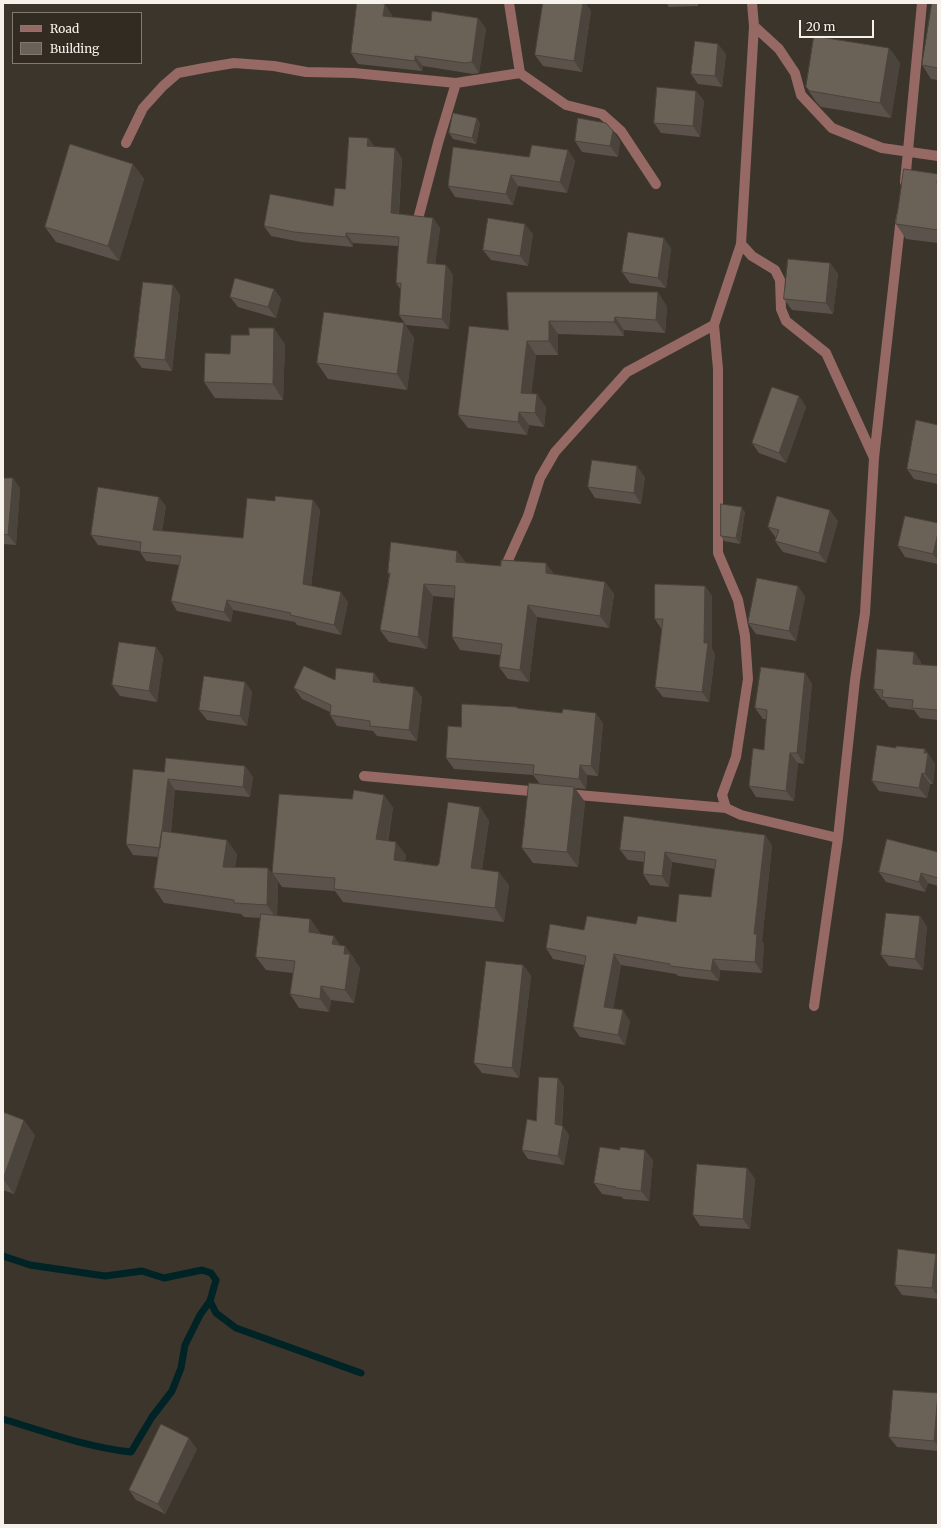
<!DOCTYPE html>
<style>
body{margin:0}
#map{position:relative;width:941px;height:1528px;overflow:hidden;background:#3c352c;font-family:Merriweather,serif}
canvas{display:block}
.frame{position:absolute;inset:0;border:4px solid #f6f1eb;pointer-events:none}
.legend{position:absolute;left:12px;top:12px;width:130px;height:52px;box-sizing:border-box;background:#322b22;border:1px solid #807a72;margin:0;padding:5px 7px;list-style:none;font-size:12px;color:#f6f1eb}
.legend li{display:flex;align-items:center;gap:8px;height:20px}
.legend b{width:20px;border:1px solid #807a72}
.scale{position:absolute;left:799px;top:20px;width:75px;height:18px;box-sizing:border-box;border:2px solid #f6f1eb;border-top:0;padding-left:5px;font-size:12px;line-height:14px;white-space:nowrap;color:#f6f1eb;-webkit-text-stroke:3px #322b22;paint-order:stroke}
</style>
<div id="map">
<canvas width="941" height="1528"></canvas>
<div class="frame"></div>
<ul class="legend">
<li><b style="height:5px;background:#966964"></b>Road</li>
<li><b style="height:11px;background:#6a6157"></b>Building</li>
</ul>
<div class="scale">20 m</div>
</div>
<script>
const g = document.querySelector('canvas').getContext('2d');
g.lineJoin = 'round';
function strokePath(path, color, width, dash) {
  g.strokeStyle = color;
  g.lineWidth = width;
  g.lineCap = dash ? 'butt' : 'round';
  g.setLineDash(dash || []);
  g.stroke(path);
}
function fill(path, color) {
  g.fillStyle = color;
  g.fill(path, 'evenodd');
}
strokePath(new Path2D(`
 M3 1256 30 1265 105 1276 142 1271 164 1278 202 1270 211 1273 216 1280 210 1301 216 1313 236 1328 361 1373
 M3 1419C45 1432 87 1447 131 1452L152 1417 172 1391 181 1368 185 1345 200 1315 210 1301`), '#002325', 7);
strokePath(new Path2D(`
 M509 3 520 73 566 105 602 114 621 131 656 184
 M752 3 754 26 741 244 752 256 775 270 780 280 781 309 786 321 826 353 874 458
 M754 26 779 49 795 73 801 95 832 128 882 148 938 156
 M126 143 143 108 163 86 178 73 204 68 234 63 274 66 306 72 354 73 456 83 520 73
 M905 182 922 3
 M418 219 438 143 456 83
 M741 244 714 325 718 369V553L738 600 745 636 748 679 736 757 722 795 726 808 741 815 838 838
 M505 567 528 516 540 478 555 452 627 372 714 325
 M364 776 541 792
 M567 794 726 808
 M814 1006 838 838 855 680 865 613 874 458 901 217`), '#966964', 10);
fill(new Path2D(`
 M543 3H585L591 11 582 72 543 66 535 55Z
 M666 3H698V6L669 7Z
 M938 3V80L931 79 922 65Z
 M392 15V17L431 21 478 18 486 29 479 73 473 74 423 66 422 71 358 64 351 53Z
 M889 48 900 63 891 118 821 107 817 103 806 87Z
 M726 54 722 87 698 84 691 74Z
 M696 91 704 101 700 137 661 133 654 123Z
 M480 123 476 144 453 139 449 133Z
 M613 131 620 141 618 157 582 152 575 141Z
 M368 138 374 146 402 158 399 214 433 218 440 228 435 264 446 265 453 275 449 329 406 325 399 315 401 290 396 283 398 246 353 243V247L301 242 271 236 264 226 333 206 345 189Z
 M568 150 575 161 567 193 518 186 513 205 455 197 448 186 529 157Z
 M133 164 144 179 119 261 56 242 45 227Z
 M938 174V243L906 239 896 224Z
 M533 234 528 266 491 260 483 250Z
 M671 248 666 288 630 283 622 272Z
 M830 263 838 274 833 314 792 310 784 299Z
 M173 285 180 295 172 371 142 368 134 357Z
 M274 289 281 299 276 318 238 307 230 297Z
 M507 292 667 306 665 333 624 330V336L558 334V355H536L531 394 546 407 544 427 529 425 527 435 468 428 458 415 508 330Z
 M404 323 414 338 407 390 328 379 317 363Z
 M285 344 283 400 215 398 204 382Z
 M799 396 806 407 786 463 759 453 752 443Z
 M938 425V484L914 479 907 469Z
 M645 477 641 504 595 498 588 487Z
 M3 478 20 488 16 545 3 544Z
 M313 500 320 510 311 586 348 602 341 635 297 625 295 622 233 610 231 622 177 611 171 601 179 565 146 561 140 552V551L98 545 91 535 166 506 162 531 243 538 275 501Z
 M745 512 740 544 724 541 721 536Z
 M838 521 826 563 783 552 775 541 776 538 768 527Z
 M938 523V564L905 557 898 546Z
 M457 551 466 563 555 574 605 582 614 594 609 628 537 617 529 682 508 679 499 667 500 655 460 650 452 637 454 598 433 596 427 649 389 642 380 630 389 575 388 573Z
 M705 586 712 596V649L715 654 709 702 663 697 655 687 662 630 655 619Z
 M798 586 805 597 796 641 756 634 748 623Z
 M156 647 163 658 157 702 120 696 112 685Z
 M914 652 921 662V665L938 666V720L920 718 914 710 889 707 884 700H882L874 689Z
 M374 673 381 683 422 697 417 741 377 736 373 731 337 726 330 715V712L302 699 294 688 335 680Z
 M805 673 812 684 804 764 798 763 794 801 756 797 749 786 764 750 766 719H763L755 708Z
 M245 682 252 692 247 726 207 720 199 710Z
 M518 708 603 723 598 776 587 775 586 789 575 788 585 802 578 867 533 863 522 848 540 784 533 775 454 769 446 758 461 727Z
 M896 748 925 749 935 764 933 784H930L927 798 879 791 872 781Z
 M245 766 253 777 250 797 175 790 171 832 237 854 235 867 268 868 278 883 277 916 310 919 320 933V934L334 936 340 946H345L355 960V961L360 968 354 1003 331 1000 329 1012 299 1008 290 994 293 973 266 970 256 957 261 918 244 917 241 914 164 903 154 888 158 857 133 855 126 844 164 772Z
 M384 795 393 808 388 841 406 855 405 861 437 866 480 807 489 821 482 869 509 885 504 922 343 902 335 891 282 887 272 873 352 799Z
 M765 835 772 846 762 941 764 944 762 973 720 970 719 981 678 976 676 974 621 965 613 1009 630 1021 625 1045 580 1037 573 1027 584 965 553 959 546 948 584 930 636 924 676 922 711 897 715 869 672 862 669 887 650 885 643 874 644 862 628 860 620 850Z
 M938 852V886L928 883 925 892 886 882 879 872Z
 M920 916 927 927 923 970 889 966 881 955Z
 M523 965 531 976 519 1078 482 1073 474 1063Z
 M558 1078 564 1087 562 1126 569 1135 564 1165 528 1159 522 1150 536 1121Z
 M3 1112 35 1135 14 1194 3 1190Z
 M653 1160 649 1201 623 1199 622 1197 602 1194 594 1183Z
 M747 1168 755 1179 750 1229 700 1226 693 1215Z
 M938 1256V1299L902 1295 895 1285Z
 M938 1393V1451L897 1447 889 1437Z
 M197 1449 165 1514 136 1500 129 1490Z`), '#5b534b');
fill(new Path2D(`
 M583 3H585L591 11 582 72 574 61Z
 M385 4 392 15 391 26 383 16Z
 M478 18 486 29 479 73 472 62Z
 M718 44 726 54 722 87 715 76Z
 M889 48 900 63 891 118 880 103Z
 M415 56 423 66 422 71 415 61Z
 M696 91 704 101 700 137 693 126Z
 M477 118 480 123 476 144 472 138Z
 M613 131 620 141 618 157 610 146Z
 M368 138 375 148 367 146Z
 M395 148 402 158 398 223 391 213Z
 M568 150 575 161 567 193 560 182Z
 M133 164 144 179 119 261 108 246Z
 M511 175 518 186 513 205 506 194Z
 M433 218 440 228 434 273 427 263Z
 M525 224 533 234 528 266 520 256Z
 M346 233 353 243V247L346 237Z
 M664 238 671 248 666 288 658 278Z
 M830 263 838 274 833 314 826 303Z
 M446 265 453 275 449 329 442 319Z
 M173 285 180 295 172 371 165 360Z
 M274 289 281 299 276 318 268 307Z
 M658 292 667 306 665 333 656 320Z
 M615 317 624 330V336L614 322Z
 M549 321 558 334V355L549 341Z
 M404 323 414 338 407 390 397 374Z
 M274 328 285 344 283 400 273 384Z
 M527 341 536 355 530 406 521 393Z
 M537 394 546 407 544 427 535 413Z
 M799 396 806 407 786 463 779 453Z
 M519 412 529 425 527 435 518 422Z
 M637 466 645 477 641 504 634 493Z
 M13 478 20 488 16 545 8 535Z
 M159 497 166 506 160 540 153 530Z
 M313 500 320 510 310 594 303 584Z
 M742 507 745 512 740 544 736 538Z
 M830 510 838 521 826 563 819 553Z
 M938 533V561L933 554Z
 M457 551 466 563 456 562Z
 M546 563 555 575 546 573Z
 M605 582 614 594 609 628 600 616Z
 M424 584 433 596 427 649 418 637Z
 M705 586 712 596V649L715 654 709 702 702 692 704 643Z
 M798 586 805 597 796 641 789 631Z
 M341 592 348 602 341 635 334 625Z
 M227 600 233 610 231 622 224 612Z
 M528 605 537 617 529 682 520 670Z
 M156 647 163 658 157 702 149 691Z
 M914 652 921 662 920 675 913 664Z
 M374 673 381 684 373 682Z
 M805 673 812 684 804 764 797 753Z
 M245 682 252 692 247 726 240 716Z
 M414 687 422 697 417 741 409 730Z
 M596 713 603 723 598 776 591 766Z
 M925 749 935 764 933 784 925 774 924 753Z
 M790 753 798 763 794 801 786 791Z
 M580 765 587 775 586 789 579 779Z
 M245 766 253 777 250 797 243 787Z
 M922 773 930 784 927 798 919 788Z
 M168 779 175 790 168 858 161 848Z
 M574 787 585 802 578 867 567 852Z
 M384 795 393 808 385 853 376 839Z
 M480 807 489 821 480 882 471 868Z
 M765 835 772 846 762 941 764 944 762 973 755 962 754 934Z
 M227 840 237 854 233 881 223 867Z
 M396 842 406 855 403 873 394 860Z
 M665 852 672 862 669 887 662 876Z
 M268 868 278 883 277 919 267 905Z
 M499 872 509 885 504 922 495 908Z
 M921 873 928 883 925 892 919 882Z
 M920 916 927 927 923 970 915 959Z
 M310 919 320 933 318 945 309 932Z
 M334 936 343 949 332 944Z
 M345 946 360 968 354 1003 345 990 344 954Z
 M614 954 621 965 612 1017 604 1007Z
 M713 959 720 970 719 981 711 971Z
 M523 965 531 976 519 1078 512 1068Z
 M321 986 331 1000 329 1012 320 999Z
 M623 1010 630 1021 625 1045 618 1035Z
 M558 1078 564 1087 561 1133 555 1124Z
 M24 1120 35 1135 14 1194 3 1179Z
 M563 1126 569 1135 564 1165 558 1156Z
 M645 1150 653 1160 649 1201 641 1191Z
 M747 1168 755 1179 750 1229 743 1219Z
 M936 1254 938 1256V1297L932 1288Z
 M938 1393V1446L934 1441Z
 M189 1438 197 1449 165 1514 158 1504Z`), '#4a443d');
const building = new Path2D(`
 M357 3H378L385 4 383 16 431 21 432 11 478 18 472 62 465 63 415 56V61L351 53Z
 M543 3H583L574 61 535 55Z
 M932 3H938V68L922 65Z
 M814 36 889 48 880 103 810 91 806 87Z
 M695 41 718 44 715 76 691 74Z
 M657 87 696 91 693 126 654 123Z
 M453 113 477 118 472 138 449 133Z
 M578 118 606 123 613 131 610 146 575 141Z
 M349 137 368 138 367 146 395 148 391 213 433 218 427 263 446 265 442 319 399 315 401 283H396L399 237 346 233V237L294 232 264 226 270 194 333 206 335 188 345 189Z
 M70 144 133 164 108 246 45 227Z
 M532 145 568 150 560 182 511 175 506 194 448 186 453 147 529 157Z
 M904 169 938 174 937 183H938V230L896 224Z
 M488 218 525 224 520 256 483 250Z
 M628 232 664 238 658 278 622 272Z
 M788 259 830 263 826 303 784 299Z
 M235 278 274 289 268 307 230 297Z
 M143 282 173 285 165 360 134 357Z
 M507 292H658L656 320 615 317 614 322 549 321V341H527L521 393 537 394 535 413 519 412 518 422 458 415 469 326 508 330Z
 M324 312 404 323 397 374 317 363Z
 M249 328H274L273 384 204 382 205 353 230 354 231 335H249Z
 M772 387 799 396 779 453 752 443Z
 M916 420 938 425V475L907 469Z
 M592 460 637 466 634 493 588 487Z
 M3 478H13L8 535 3 534Z
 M98 487 159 497 153 530 243 538 247 498 275 501V496L313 500 303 584 341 592 334 625 290 615 291 613 227 600 224 612 171 601 181 556 140 552 141 542 91 535Z
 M777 496 830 510 819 553 775 541 779 530 768 527Z
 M721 504 742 507 736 538 721 536Z
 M905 516 938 523V533L933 554 898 546Z
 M391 542 457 551 456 562 501 566V560L546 563V573L605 582 600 616 528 605 520 670 499 667 502 644 452 637 455 586 424 584 418 637 380 630 390 573H388Z
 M757 578 798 586 789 631 748 623Z
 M655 584 705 586 704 643H708L702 692 655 687 663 619H655Z
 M119 642 156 647 149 691 112 685Z
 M877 649 914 652 913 664 938 666V710L912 708 913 700 882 697 883 690 874 689Z
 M304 666 335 680 336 668 374 673 373 682 414 687 409 730 370 726V721L330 715 331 705 294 688Z
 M761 667 805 673 797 753H790L786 791 749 786 753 748 764 750 767 710 755 708Z
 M204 676 245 682 240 716 199 710Z
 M462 704 517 707V708L562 713 563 709 596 713 591 766 580 765 579 779 533 774 534 765 446 758 448 726 461 727Z
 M877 745 896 748V746L925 749 924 753H928L925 774 922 773 919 788 872 781Z
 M166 758 245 766 243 787 168 779 162 831 160 848 126 844 133 769 164 772Z
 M529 783 574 787 567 852 522 848Z
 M354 790 384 795 376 839 396 842 394 860 437 866 439 864 448 802 480 807 471 868 499 872 495 908 334 889 335 878 272 873 279 794 352 799Z
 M624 816 765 835 754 934H757L755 962 713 959 711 971 670 966V964L614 954 604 1007 623 1010 618 1035 573 1027 586 956 546 948 550 924 584 930 587 916 636 924 638 916 676 922 679 894 711 897 716 860 665 852 662 876 643 874 645 852 620 850Z
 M162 831 227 840 223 867 268 868 267 905 234 903V900L154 888Z
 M887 839 938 852V878L921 873 919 882 879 872Z
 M886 913 920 916 915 959 881 955Z
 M261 914 310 919 309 932 334 936 332 944 345 946 344 954H350L345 990 321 986 320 999 290 994 295 961 256 957Z
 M486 961 523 965 512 1068 474 1063Z
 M539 1077 558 1078 555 1124 563 1126 558 1156 522 1150 527 1119 536 1121Z
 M3 1112 24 1120 3 1179Z
 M600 1147 620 1150V1147L645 1150 641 1191 616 1188V1187L594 1183Z
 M697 1164 747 1168 743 1219 693 1215Z
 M898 1249 936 1254 932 1288 895 1285Z
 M893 1390 938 1393 934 1441 889 1437Z
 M161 1424 189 1438 158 1504 129 1490Z`);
fill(building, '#6a6157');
strokePath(building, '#4a443d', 1);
</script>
